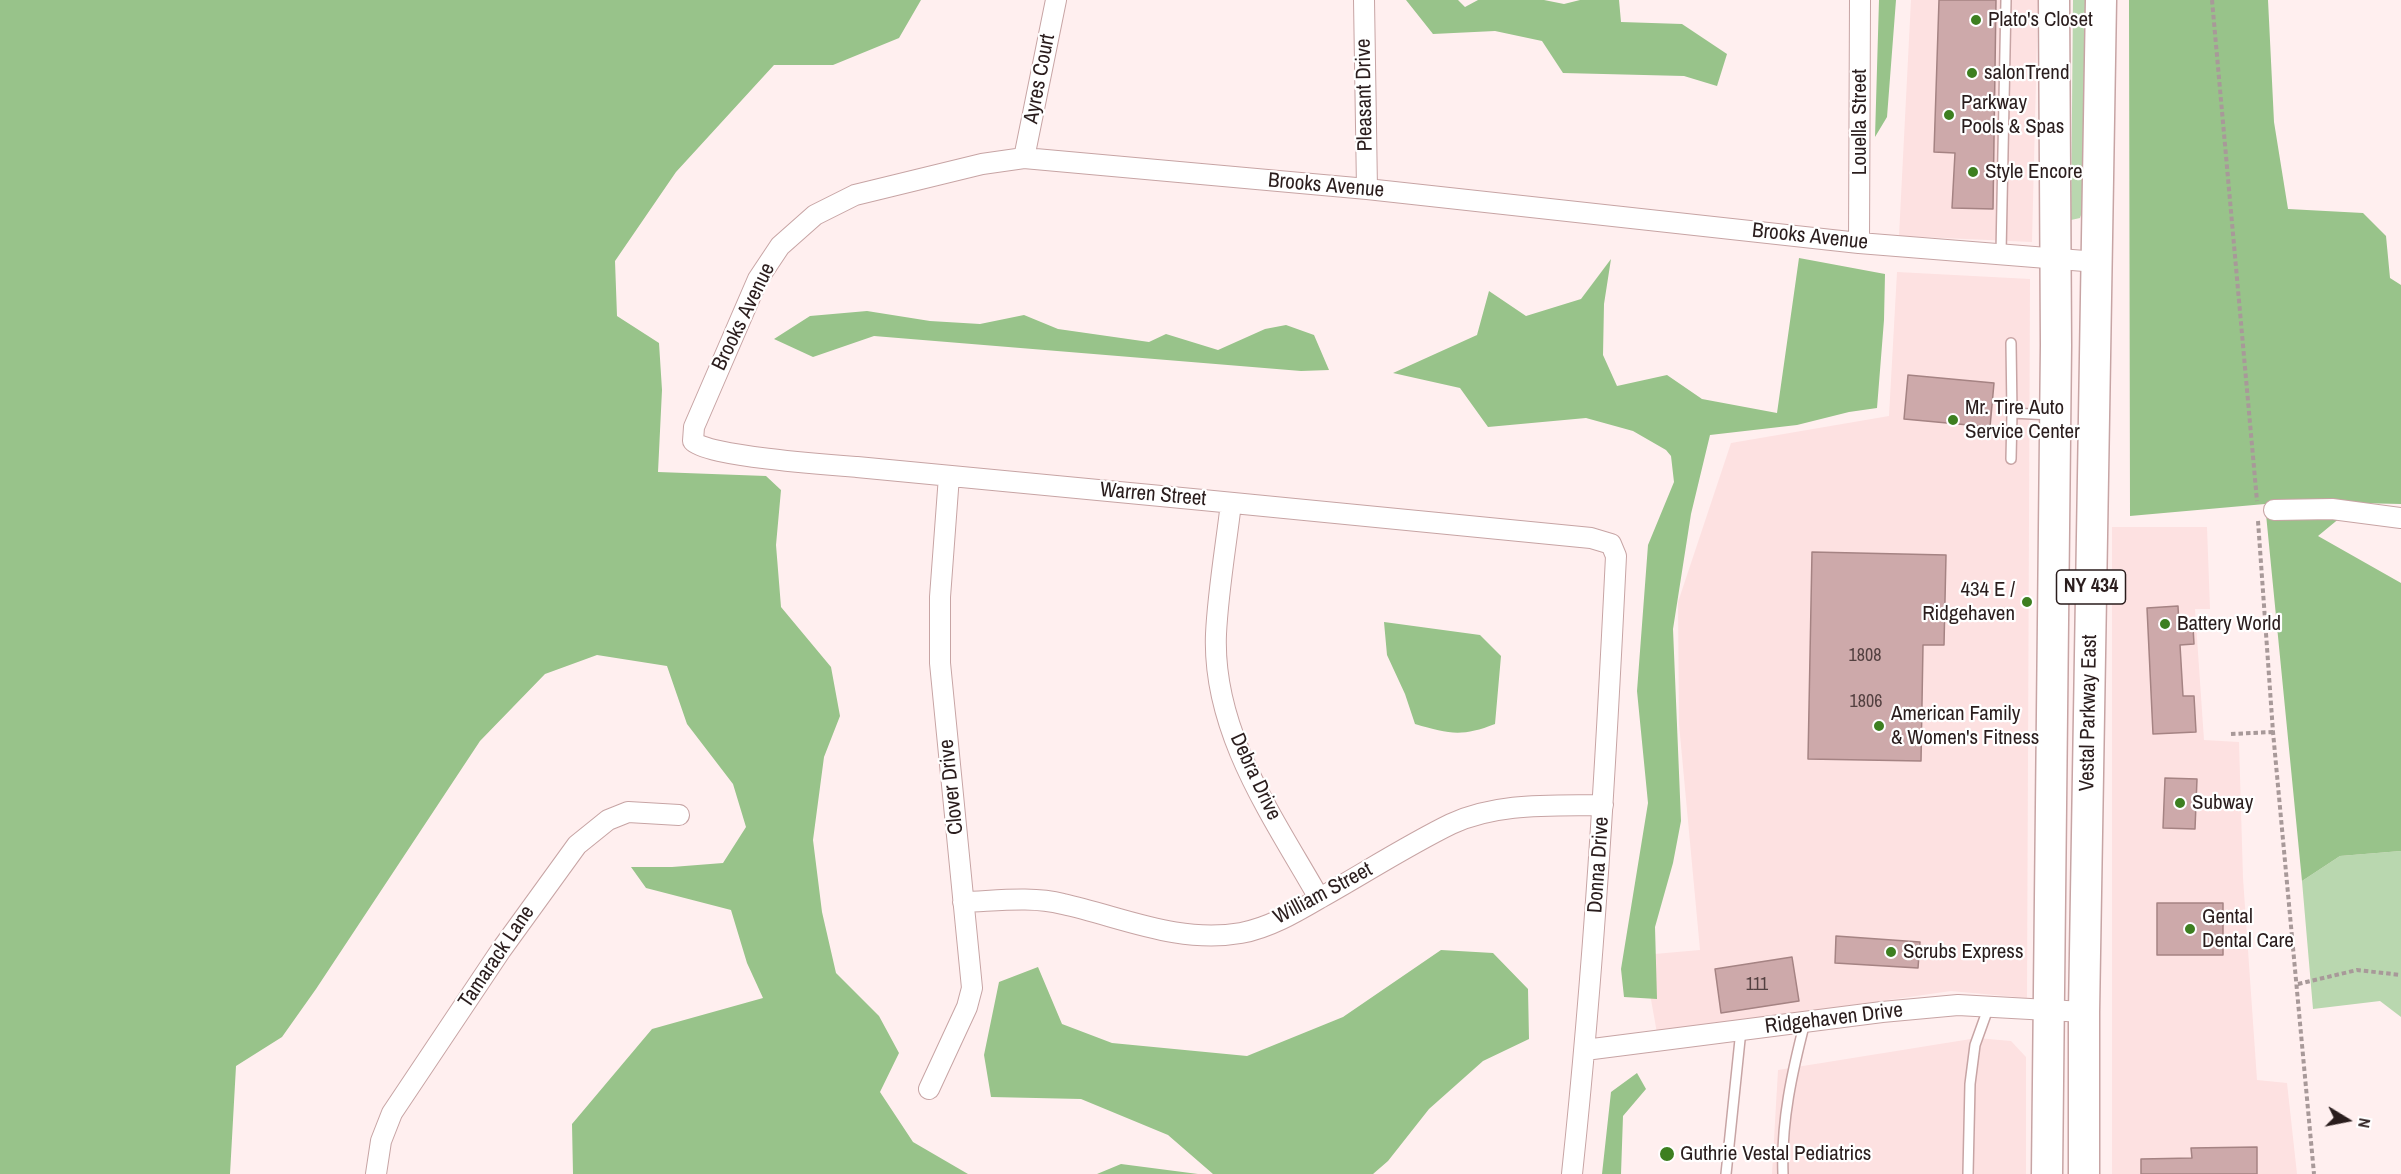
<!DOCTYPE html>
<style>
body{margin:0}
#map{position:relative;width:2401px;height:1174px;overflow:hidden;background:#ffefef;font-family:"Archivo Narrow",sans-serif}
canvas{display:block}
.north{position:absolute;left:2317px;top:1090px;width:60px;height:60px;-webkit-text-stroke:4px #fff;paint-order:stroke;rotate:100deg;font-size:16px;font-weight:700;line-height:24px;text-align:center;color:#2a1d1d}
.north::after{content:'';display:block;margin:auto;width:21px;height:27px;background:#2a1d1d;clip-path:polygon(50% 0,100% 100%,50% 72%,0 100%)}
</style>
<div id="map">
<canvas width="2401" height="1174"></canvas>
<div class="north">N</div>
</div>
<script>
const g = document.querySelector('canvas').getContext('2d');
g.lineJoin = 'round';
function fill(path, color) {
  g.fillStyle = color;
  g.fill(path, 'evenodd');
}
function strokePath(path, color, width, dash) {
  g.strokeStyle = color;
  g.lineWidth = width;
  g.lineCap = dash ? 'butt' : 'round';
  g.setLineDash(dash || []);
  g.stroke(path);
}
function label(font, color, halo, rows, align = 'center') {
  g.font = font + ' "Archivo Narrow",sans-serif';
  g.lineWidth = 4.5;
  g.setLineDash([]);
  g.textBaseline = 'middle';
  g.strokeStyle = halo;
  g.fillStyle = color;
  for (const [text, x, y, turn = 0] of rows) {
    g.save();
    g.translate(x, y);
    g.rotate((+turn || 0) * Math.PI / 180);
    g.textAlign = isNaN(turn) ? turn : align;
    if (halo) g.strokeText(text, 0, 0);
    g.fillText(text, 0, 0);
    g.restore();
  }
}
fill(new Path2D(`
 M1911 0H2038L2032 242 1899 236Z
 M1897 272 2030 279 2027 998 1951 991 1657 1033 1643 955 1700 950 1679 724 1678 602 1731 443 1889 416Z
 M2112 527H2207L2210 609H2195L2204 740 2239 742 2243 878 2257 1080 2287 1083 2297 1174H2112Z
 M1977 1038 2011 1041 2026 1057V1174H1772L1778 1070Z`), '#fde1e1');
fill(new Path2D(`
 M2073 0H2088L2086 200 2080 218 2071 220Z
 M2401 851V1017L2380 1001 2313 1009 2302 881 2340 856Z`), '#b9d7af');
fill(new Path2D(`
 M0 0H921L899 38 833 65H774L676 172 615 261 617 316 659 343 662 390 658 472 766 476 781 490 776 545 781 607 831 667 840 716 824 757 813 840 822 912 836 973 879 1016 899 1053 880 1092 913 1142 968 1174H573L572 1124 652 1029 763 998 747 963 731 910 646 888 631 867H672L723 863 746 827 733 784 687 724 667 666 597 655 545 674 480 741 316 989 282 1037 236 1066 230 1174H0Z
 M1406 0H1458L1465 7 1478 0H1544L1564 4 1580 0H1619L1621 22 1682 24 1727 54 1717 86 1684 76 1563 73 1542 41 1495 31 1433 34Z
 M1879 0H1896L1887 117 1875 137Z
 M2129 0H2268L2274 122 2288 209 2363 213 2386 236 2390 278 2401 285V504L2358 503 2318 536 2401 583V851L2340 856 2302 881 2265 504 2130 516Z
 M1799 258 1885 274 1884 320 1877 408 1849 412 1797 425 1710 435 1691 514 1673 629 1681 821 1673 863 1655 927 1657 999 1624 997 1621 969 1648 803 1637 691 1648 545 1674 482 1671 456 1666 450 1633 431 1586 418 1488 427 1460 388 1393 373 1477 335 1489 291 1526 316 1581 299 1611 259 1604 304 1603 355 1617 386 1667 375 1702 399 1777 413Z
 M867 311 930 321 980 324 1024 315 1058 329 1149 342 1166 334 1218 350 1265 329 1286 325 1314 335 1329 370 1301 371 874 336 813 357 774 339 810 316Z
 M1384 622 1480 635 1501 656 1495 724C1462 737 1449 734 1415 724L1405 694 1387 655Z
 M1441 950 1493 953 1528 989 1529 1039 1483 1061 1429 1109 1388 1161 1373 1174H1213L1168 1135 1081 1099 991 1097 984 1055 999 982 1038 967 1062 1024 1112 1043 1247 1056 1343 1017Z
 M1637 1073 1646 1089 1623 1116 1621 1174H1602L1611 1092Z
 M1121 1164 1198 1174H1097Z`), '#98c38a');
const building = new Path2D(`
 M1939 0H1996L1993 209 1952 208 1955 153 1934 152Z
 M1908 375 1994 383 1990 427 1904 419Z
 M1812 552 1946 555 1944 645H1923L1921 761 1808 759Z
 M2178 606 2179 627H2193L2194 644 2180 645 2183 696H2194L2196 732 2153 734 2147 608Z
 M2165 778 2197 779 2195 829 2163 828Z
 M2157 903H2223V955H2157Z
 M1836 936 1920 942 1918 968 1835 963Z
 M1792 957 1799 1001 1721 1013 1715 969Z
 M2257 1147V1174H2141V1159L2192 1158 2191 1148Z`);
fill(building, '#cda9aa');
strokePath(building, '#a58383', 1.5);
const service = new Path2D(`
 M2001 253 2006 0
 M2011 343 2012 413 2051 415
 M2011 459 2012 413
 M1726 1174 1741 1030
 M1783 1174C1781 1122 1792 1072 1805 1022
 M1968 1174 1970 1084 1975 1045 1989 1006`);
const minor = new Path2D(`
 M1364 0 1367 189
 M1024 158 1056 0
 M1859 243 1860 0
 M1231 503C1226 546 1218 591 1216 634 1212 732 1273 817 1319 898
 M2274 510 2332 509 2401 518
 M963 902C996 901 1031 896 1063 904 1122 917 1179 944 1241 933 1269 928 1296 912 1320 898 1363 874 1406 846 1451 824 1498 802 1553 806 1603 805
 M1585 1050 1882 1012 1958 1005 2084 1012
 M929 1089 967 1007 972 988 940 663V597L949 476
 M376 1174 381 1141 392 1113 501 950 577 845 608 820 628 812 679 815
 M1572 1174C1594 968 1606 762 1616 556L1611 544 1591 538C1346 514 1102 490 857 467 830 465 705 456 693 441L694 427 758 279 780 246 815 215 855 195 982 164 1024 158 1367 189 1859 243 2097 262`);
const primary = new Path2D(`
 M2047 1174 2056 345 2054 0
 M2084 1174V1012L2101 0`);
strokePath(service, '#c7a4a4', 12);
strokePath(minor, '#c7a4a4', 22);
strokePath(primary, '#c7a4a4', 33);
strokePath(new Path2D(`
 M2212 0 2257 501
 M2258 521 2273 732 2314 1174
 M2231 734 2273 732
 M2298 984 2357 970 2401 975`), '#a89999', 4, [4.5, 3]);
strokePath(service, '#fff', 9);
strokePath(minor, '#fff', 20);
strokePath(primary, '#fff', 30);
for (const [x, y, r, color] of [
 [1976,20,6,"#3d7f20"],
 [1972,73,6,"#3d7f20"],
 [1949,115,6,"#3d7f20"],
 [1973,172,6,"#3d7f20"],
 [1953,420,6,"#3d7f20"],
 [2027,602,6,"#3d7f20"],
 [2165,624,6,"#3d7f20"],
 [1879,726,6,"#3d7f20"],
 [2180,803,6,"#3d7f20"],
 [2190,929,6,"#3d7f20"],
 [1891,952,6,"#3d7f20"],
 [1667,1154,8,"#3d7f20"]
]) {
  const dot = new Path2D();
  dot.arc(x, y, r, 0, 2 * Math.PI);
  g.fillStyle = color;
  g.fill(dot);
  strokePath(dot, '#fff', 2);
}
label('18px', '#534040', null, [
 ["1808",1865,656],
 ["1806",1866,702],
 ["111",1757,985]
]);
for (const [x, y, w] of [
 [2091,587,69]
]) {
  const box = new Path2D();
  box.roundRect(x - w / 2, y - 17, w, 34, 4.5);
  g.fillStyle = '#fff';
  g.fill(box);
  strokePath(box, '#2a1d1d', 1.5);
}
label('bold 20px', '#2a1d1d', null, [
 ["NY 434",2091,587]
]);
label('21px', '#2a1d1d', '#fff', [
 ["Plato's Closet",1988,20],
 ["salonTrend",1984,73],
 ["Parkway",1961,103],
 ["Pools & Spas",1961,127],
 ["Style Encore",1985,172],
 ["Mr. Tire Auto",1965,408],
 ["Service Center",1965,432],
 ["434 E /",2015,590,"right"],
 ["Ridgehaven",2015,614,"right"],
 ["Battery World",2177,624],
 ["American Family",1891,714],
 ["& Women's Fitness",1891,738],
 ["Subway",2192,803],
 ["Gental",2202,917],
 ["Dental Care",2202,941],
 ["Scrubs Express",1903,952],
 ["Guthrie Vestal Pediatrics",1680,1154]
], 'left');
label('21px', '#2a1d1d', '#fff', [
 ["Ayres Court",1040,79,-79],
 ["Pleasant Drive",1365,95,-91],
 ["Louella Street",1860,122,-90],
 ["Brooks Avenue",1326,186,5],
 ["Brooks Avenue",1810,237,6],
 ["Brooks Avenue",744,317,-64],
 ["Warren Street",1153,495,5],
 ["Vestal Parkway East",2089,713,-89],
 ["Debra Drive",1255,777,65],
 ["Clover Drive",952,787,-96],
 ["Donna Drive",1599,865,-86],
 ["William Street",1323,894,-28],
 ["Tamarack Lane",497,957,-56],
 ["Ridgehaven Drive",1834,1019,-7]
]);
</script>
